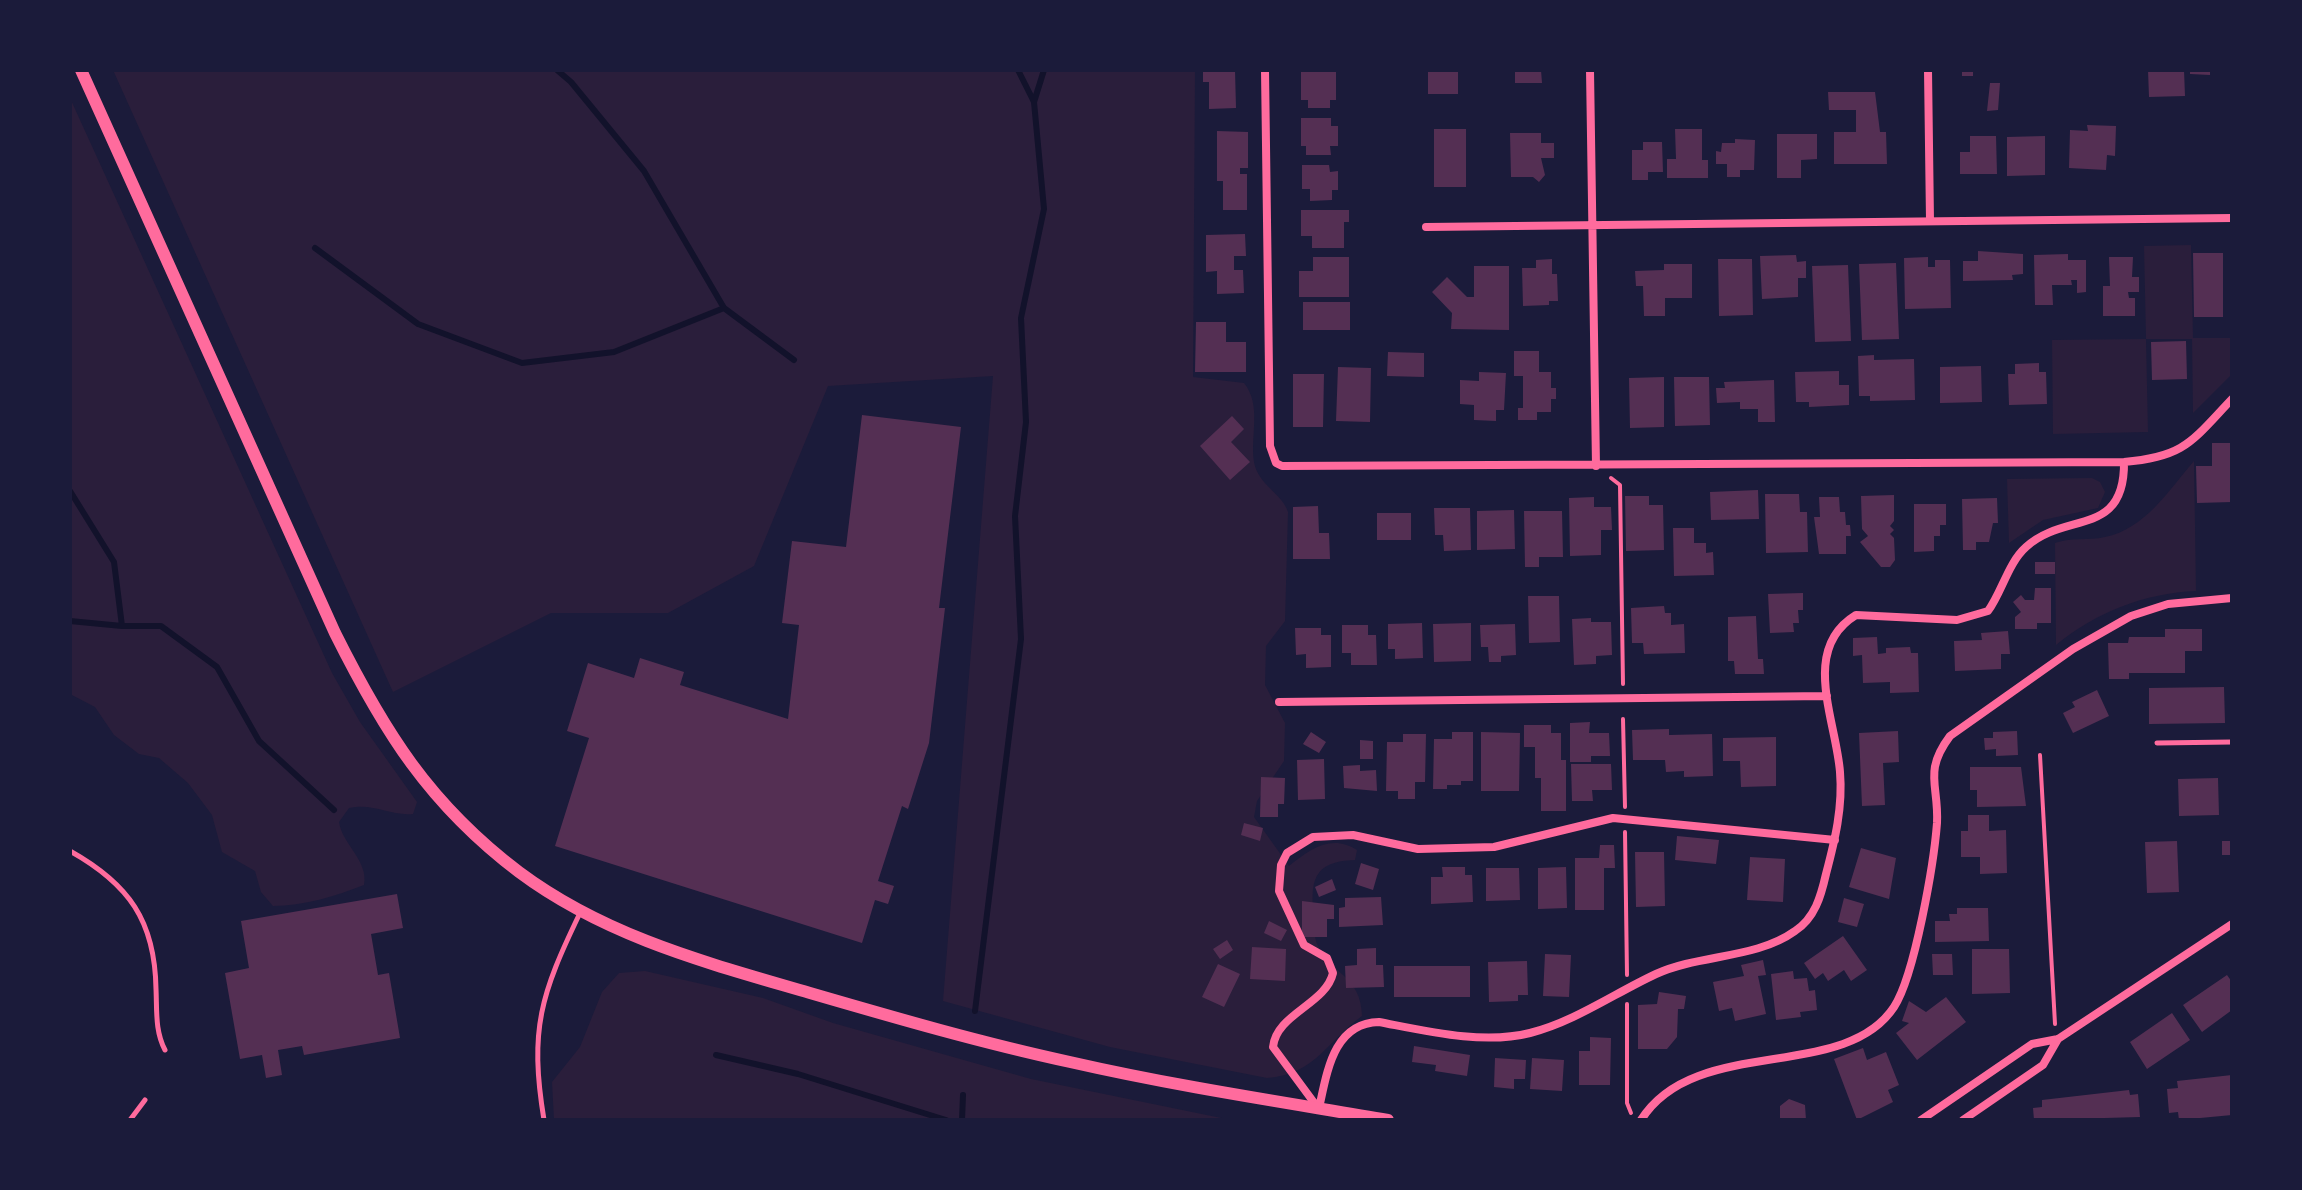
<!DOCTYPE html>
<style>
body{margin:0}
#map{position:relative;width:2302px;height:1190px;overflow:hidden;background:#1b1b3a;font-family:"PT Sans",sans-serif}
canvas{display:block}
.frame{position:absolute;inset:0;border:72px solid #1b1b3a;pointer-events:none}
</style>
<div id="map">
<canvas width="2302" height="1190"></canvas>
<div class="frame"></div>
</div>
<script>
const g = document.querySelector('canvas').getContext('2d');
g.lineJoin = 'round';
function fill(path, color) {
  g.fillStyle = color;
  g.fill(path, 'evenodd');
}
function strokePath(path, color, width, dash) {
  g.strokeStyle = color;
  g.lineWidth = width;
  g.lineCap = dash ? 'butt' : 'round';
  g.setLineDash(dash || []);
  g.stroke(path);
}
fill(new Path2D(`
 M113 70H1195L1193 377 1244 383C1262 405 1250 436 1254 462 1258 485 1282 493 1288 512L1285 621 1266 646 1265 685 1285 723 1284 761 1257 801 1254 817 1289 866C1309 850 1331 833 1357 850L1355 860C1312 861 1310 882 1314 919 1315 926 1314 937 1317 944 1331 975 1361 975 1362 1016 1327 1041 1316 1074 1267 1078L1110 1047 943 1001 993 376 828 386 754 566 668 613H551L393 692Z
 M70 98 332 673 360 722 417 802 413 814C389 816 375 803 349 808L339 822C342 844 369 861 364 885 336 896 303 906 273 906L261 892 255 871 222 852 212 815 188 783 159 758 139 754 114 735 95 707 70 694Z
 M2191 245 2193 338H2232V374L2193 413 2192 339H2146L2148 432 2053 434 2052 340 2146 339 2144 246Z
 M2194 461 2196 591C2145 593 2096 612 2056 645L2055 543C2072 537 2088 541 2105 537 2145 529 2169 490 2194 461Z
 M2092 478 2100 482 2105 492 2098 508 2043 520 2009 543 2007 479Z
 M645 971 763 998 833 1023 1031 1079 1231 1120H554L552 1082 580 1047 602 992 619 973Z`), '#2a1e3b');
strokePath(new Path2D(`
 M557 70 571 82 644 171 724 308
 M1018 70 1034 102
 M315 248 418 324 522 363 614 352 724 308 794 360
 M70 491 114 562 122 626H161L217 667 259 741 334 810
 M70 621 122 626
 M975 1011 1021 639 1015 516 1026 422 1021 318 1044 209 1034 102 1044 70
 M716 1055 798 1074 946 1120
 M962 1120 963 1095`), '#12122b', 6);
fill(new Path2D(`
 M1203 70H1235L1236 108 1209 109V82H1203Z
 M1428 70H1458V94H1428Z
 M1515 70H1541L1542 83H1515Z
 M1962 70H1973V76H1962Z
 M2148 70H2184L2185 96 2149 97Z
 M2190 70H2210V75L2190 74Z
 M1301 72H1336V100H1330V108H1308V100H1301Z
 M1990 83H2000L1998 110 1987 111Z
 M1828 92H1875L1880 132H1886L1887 164H1834V132H1856V110H1829Z
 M1301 118H1331V126H1338V146H1330L1331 155H1306V146H1301Z
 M2087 125 2116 126 2115 156 2107 155 2106 170 2069 168 2070 130 2088 131Z
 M1434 129H1466V187H1434Z
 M1675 129H1702V160H1708V178H1667V159H1676Z
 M1217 131 1248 132V168H1240V174H1247V210H1223V181H1217Z
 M1510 133H1541V143H1554V158H1541L1545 175 1539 182 1533 177H1511Z
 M1777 134H1817V159L1801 160V178H1777Z
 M1970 136H1996L1997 174H1960V152H1970Z
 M2045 136V175L2007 176V137Z
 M1735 139 1755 140 1754 170H1740V177H1727V164H1716V151L1721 152 1722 143H1735Z
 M1643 142H1662L1663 172H1648V180H1632V150H1643Z
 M1302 165H1329L1330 172 1338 171V190H1332V200L1310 201V189H1302Z
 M1301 210H1349V222H1344V248H1312V236H1301Z
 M1245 234 1246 256H1234V270H1243L1244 293 1217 294V271L1206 272V235Z
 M1978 251 2023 254V274L2012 275 2013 280 1963 281V261H1978Z
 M2193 253H2223V317H2194Z
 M2068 254V260H2086V292L2077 293V280H2071L2072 285H2052L2053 305H2035L2034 255Z
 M1796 255 1797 262 1806 261V278H1798V297L1762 299 1760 256Z
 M1313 257H1349V297H1299V271H1313Z
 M1928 257V267H1935V260H1950L1951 308 1905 309 1904 258Z
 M2109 257H2133L2132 277H2139V292H2128L2129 298H2135V316H2103V286H2110Z
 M1552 259V274H1557L1558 301H1549V305L1523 306 1522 268H1536V260Z
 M1718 259H1752L1753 315 1719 316Z
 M1896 263 1899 339 1862 340 1859 264Z
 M1664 264H1692V298H1665V316H1644L1643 286H1636L1635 271 1664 270Z
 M1848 265 1851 341 1815 342 1812 266Z
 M1474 266H1509V330L1451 329 1452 313 1432 292 1447 277 1467 297H1474Z
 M1303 302H1350V330H1303Z
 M1196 322H1226V342H1246V372H1195Z
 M2186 341 2187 379 2152 380 2151 342Z
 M1514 351H1539V372H1551V388H1556V399H1551V412H1537V420H1518V408H1523V376H1514Z
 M1388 352 1424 353V377L1387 376Z
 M1874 355V360L1914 359 1915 400 1870 401V396H1859L1858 356Z
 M2039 363V372H2046L2047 404 2009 405 2008 374H2015V364Z
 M1981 366 1982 402 1940 403V367Z
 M1338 367 1371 368 1370 422 1336 421Z
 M1839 371V385H1849V405L1809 407V402H1796L1795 372Z
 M1479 372 1506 373 1504 410H1496V421L1474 420V405L1460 404V380L1479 381Z
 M1293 374H1324L1323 427H1293Z
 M1664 377V427L1630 428 1629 378Z
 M1674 377H1709L1710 425 1675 426Z
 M1774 380 1775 422H1758V409H1740V402L1717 403 1716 388H1725L1724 382Z
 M862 415 961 427 939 608H945L929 743 908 809 902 806 878 881 894 886 888 904 875 900 862 943 555 846 589 738 567 731 588 663 634 678 640 658 684 672 680 685 788 719 799 625 782 623 792 541 846 547Z
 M1232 416 1244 429 1231 442 1250 462 1230 480 1200 446Z
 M2212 443H2232V502L2197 503 2196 466H2212Z
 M1758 490 1759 519 1711 520 1710 492Z
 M1765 494H1799L1800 512H1807L1808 552 1766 553Z
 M1894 495V521L1890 526 1894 530 1890 534 1894 538 1895 560 1890 567H1881L1860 542 1868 536 1862 529 1861 496Z
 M1625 496H1649V505H1663L1664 550 1626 551Z
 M1594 497V507H1611L1612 530H1601V555L1570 556 1569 498Z
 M1819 497H1839L1840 512H1845L1846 525H1850L1851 536H1846V554H1819L1814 517H1820Z
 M1997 498 1998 523H1993L1989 542H1976V550H1963L1962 499Z
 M1914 504H1946V525H1940V536H1934V551L1914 552Z
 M1318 506 1319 533H1329L1330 559H1293V507Z
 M1434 508H1470L1471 550 1444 551 1443 535H1435Z
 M1514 510 1515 549 1477 550V511Z
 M1524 511H1562L1563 557H1539V567H1525Z
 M1377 513H1411V540H1377Z
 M1673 528H1694V543H1706V553L1713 552 1714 575 1674 576Z
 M2035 562H2055V574H2035Z
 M2035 588H2051V623H2037V629H2015V617L2021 612 2013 602 2021 595 2025 600H2034Z
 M1803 593V610H1798L1799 623H1793L1794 632 1770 633 1768 594Z
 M1528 596H1559L1560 642 1529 643Z
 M1664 606 1665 613H1671V625L1684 624 1685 653 1644 654 1643 643H1632L1631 608Z
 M1756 616 1758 659H1763L1764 674H1735L1734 661H1728V617Z
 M1591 618V622H1611L1612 655 1596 656V664L1574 665 1572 619Z
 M1422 623 1423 658 1395 659V649H1388V624Z
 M1471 623V661L1434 662 1433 624Z
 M1515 624 1516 655 1501 656V662H1489L1488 647H1481L1480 625Z
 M1342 625H1368V635H1376L1377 665H1351V653H1342Z
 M1295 628H1321V635H1331V667L1306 668V654L1296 655Z
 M2165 629H2202V651H2185V673H2129V679H2109L2108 643H2128L2129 637H2165Z
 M2008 631 2010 654H2001V669L1955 671 1954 641 1982 640 1981 633Z
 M1877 637 1878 654 1886 653V648L1910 647 1911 653H1918L1919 692 1890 693V682L1863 683 1862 655 1853 656V638Z
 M2224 687 2225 723 2149 724V688Z
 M2097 690 2109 716 2073 733 2063 713 2075 707 2072 702Z
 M1590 722 1589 733H1609L1610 756H1591V762H1570V723Z
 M1524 725H1551V733H1561V760H1566V811H1541V778H1535V747H1524Z
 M1669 729V735L1712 734 1713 776 1684 777V771L1666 772 1665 760H1633L1632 730Z
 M1898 731 1899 762 1883 763 1885 805 1862 806 1859 733Z
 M2017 731 2018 755 1996 756V749L1985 750 1984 738H1993V732Z
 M1311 732 1326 742 1319 753 1303 744Z
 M1452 732H1473V781H1461V785H1447V789H1433L1434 739H1452Z
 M1481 732 1520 733 1519 791H1481Z
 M1403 734H1426L1425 782H1415V799H1398V791H1386L1387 742H1403Z
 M1776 737V786L1741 787 1740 761H1723V738Z
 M1360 740 1373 741V759H1360Z
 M1324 759 1325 799 1298 800 1297 760Z
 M1571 764H1611L1612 790H1592L1593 801H1572Z
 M1360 765V771L1376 770 1377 791 1344 788 1343 766Z
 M1970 767H2021L2026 806 1977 807V790H1970Z
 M1261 777 1285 778 1284 804H1278V817H1260Z
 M2218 778 2219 815 2179 816 2178 779Z
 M1968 815H1989V831L2006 830 2007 873 1980 874V857H1961V831H1968Z
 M1244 823 1263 828 1260 841 1241 835Z
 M1677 836 1719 840 1716 864 1675 860Z
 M2177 841 2179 892 2147 893 2145 842Z
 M2222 841H2232V855H2222Z
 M1600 845H1614L1615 868H1604V910H1575V858H1599Z
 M1861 848 1896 858 1889 899 1849 887Z
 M1635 852H1664L1665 906 1636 907Z
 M1750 857 1785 859 1783 902 1747 900Z
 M1361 863 1379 869 1373 890 1355 884Z
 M1442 867H1465V875H1472L1473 902 1431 904V877H1443Z
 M1566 867 1567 908 1538 909V868Z
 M1486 868H1519L1520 900 1486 901Z
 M1332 879 1336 890 1319 897 1315 887Z
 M397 894 403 928 371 934 378 975 389 973 400 1038 304 1055 302 1046 278 1050 282 1075 266 1078 262 1055 240 1059 225 973 249 968 241 921Z
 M1381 897 1383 925 1339 927V908L1345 907V898Z
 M1844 898 1864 904 1857 927 1838 922Z
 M1302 901 1334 905V919H1327V937H1302Z
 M1957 908H1988L1989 941 1935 942V921H1950L1949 914H1957Z
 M1269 921 1287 930 1281 941 1264 933Z
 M1843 936 1867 970 1851 981 1844 970 1828 981 1823 973 1815 979 1804 963Z
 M1227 940 1233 950 1220 959 1213 949Z
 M1252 947 1286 949 1285 981 1250 979Z
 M1376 948V965H1383L1384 987 1346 988 1345 966 1357 965V949Z
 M1972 949H2009L2010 993 1972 994Z
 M1545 954 1571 955 1569 997 1543 996Z
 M1932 954H1952L1953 975H1933Z
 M1763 960 1766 975 1758 976 1766 1014 1735 1021 1732 1008 1719 1011 1713 982 1744 976 1741 965Z
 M1527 961 1528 995H1518V1001L1489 1002 1488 962Z
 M1218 964 1240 974 1224 1007 1202 997Z
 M1394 966H1470V997H1394Z
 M1793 971 1794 979 1807 978 1809 991 1815 990 1817 1010 1800 1012 1801 1017 1776 1020 1771 974Z
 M2227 975 2232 982V1010L2202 1032 2183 1005Z
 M1659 992 1686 996 1684 1009H1678L1677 1037 1667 1049H1638V1005L1657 1004Z
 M1946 997 1966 1022 1917 1060 1896 1033 1909 1023 1902 1021 1909 1001 1926 1012Z
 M2172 1013 2190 1040 2147 1069 2130 1042Z
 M1590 1037 1611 1038 1610 1085H1579V1051H1590Z
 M1414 1046 1470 1055 1467 1076 1435 1071 1436 1065 1412 1062Z
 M1863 1048 1867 1060 1886 1052 1899 1085 1888 1090 1893 1102 1857 1120 1834 1059Z
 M1495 1058 1526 1060 1525 1079H1514V1089L1494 1087Z
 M1532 1058 1564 1060 1562 1091 1530 1089Z
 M2232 1075V1115L2179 1120 2178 1112 2169 1113 2167 1089 2178 1088 2177 1081Z
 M2129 1090 2130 1095 2138 1094 2140 1117 2034 1120 2033 1108 2042 1107V1100Z
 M1789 1099 1805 1105 1806 1120H1780V1106Z`), '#542f53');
strokePath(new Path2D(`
 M1611 478 1620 485 1623 684
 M1623 719 1625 807
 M2040 755 2055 1024
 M1625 832 1627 975
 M1627 1004V1103L1631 1113`), '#ff6b9d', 4);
strokePath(new Path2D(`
 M2157 743 2232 742
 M70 851C129 884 155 921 156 989 157 1011 155 1031 165 1050
 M130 1120 145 1100
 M544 1120C529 1029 541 994 580 913`), '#ff6b9d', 5);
strokePath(new Path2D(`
 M1265 70 1270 446 1276 463 1282 466 2124 462C2185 457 2192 441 2232 399
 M1590 70 1596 466
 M1928 70 1930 221
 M1426 227 2232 218
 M1279 702 1827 696
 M1318 1108 1273 1047C1276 1014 1326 1004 1333 973L1327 958 1304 945 1279 891 1281 865 1287 853 1313 837 1353 835 1418 849 1494 847 1613 818 1835 840
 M1319 1108C1327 1073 1333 1023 1379 1022 1426 1031 1483 1045 1530 1033 1574 1022 1615 993 1656 974 1700 954 1756 959 1795 931 1815 918 1821 896 1826 874 1835 840 1843 807 1840 772 1836 720 1800 649 1856 615L1957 620 1988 611C2002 592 2008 563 2026 547 2065 511 2125 538 2124 462
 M1641 1120C1695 1034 1844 1083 1894 1007 1915 975 1934 862 1937 823 1939 785 1923 772 1950 736L2073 649 2131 616 2168 604 2232 598
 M1921 1120 2032 1044 2058 1039 2232 924
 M1963 1120 2043 1065 2058 1039`), '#ff6b9d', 8);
strokePath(new Path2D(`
 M81 70 335 633C384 731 429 804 519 872 606 937 708 963 810 993 896 1018 982 1043 1070 1062 1175 1086 1282 1102 1388 1120`), '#ff6b9d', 12);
</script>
